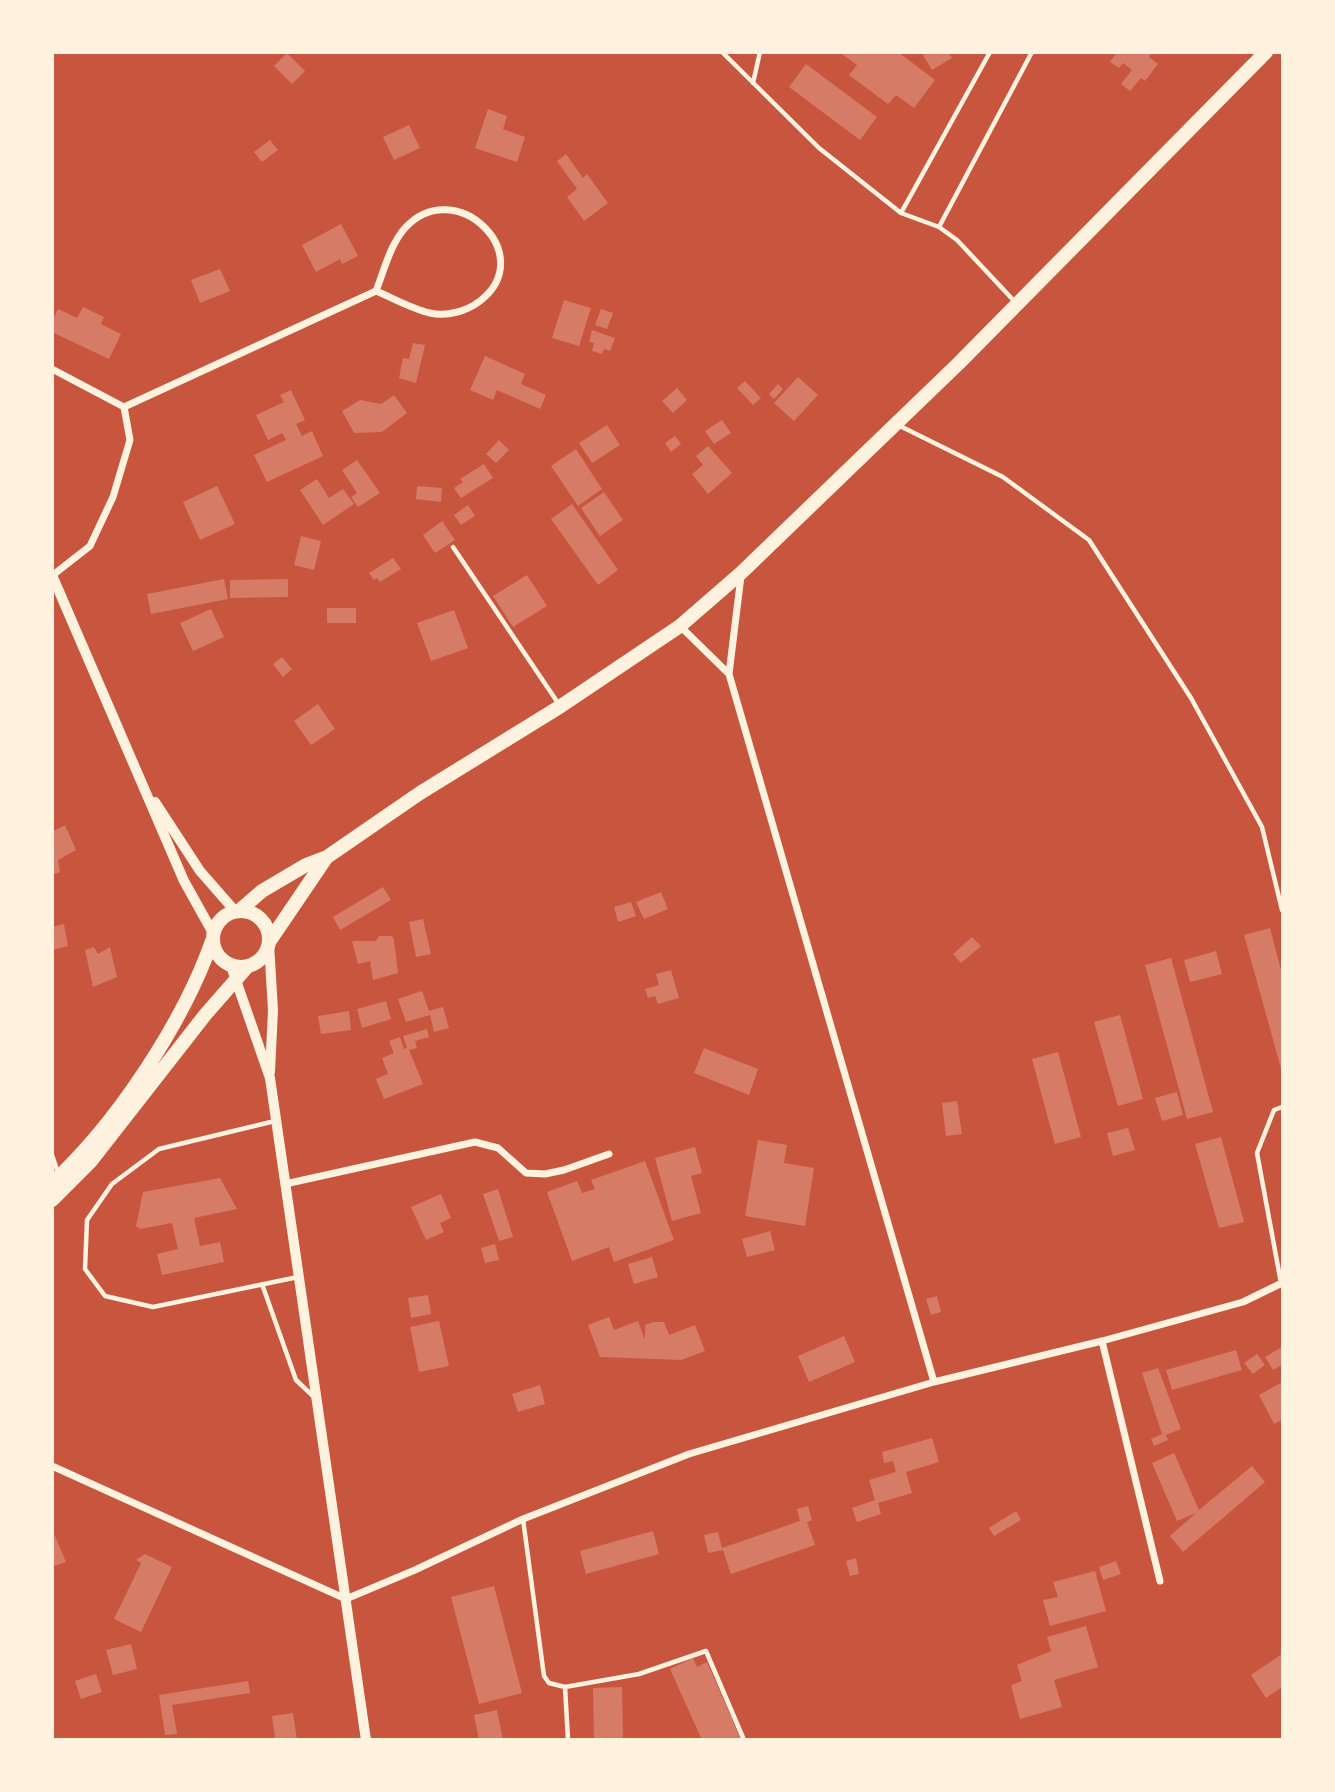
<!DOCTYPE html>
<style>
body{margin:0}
#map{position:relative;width:1335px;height:1792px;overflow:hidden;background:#c8553d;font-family:Mulish,sans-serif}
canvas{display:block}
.frame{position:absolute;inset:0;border:54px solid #fff3e0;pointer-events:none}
</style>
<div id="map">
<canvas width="1335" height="1792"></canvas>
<div class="frame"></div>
</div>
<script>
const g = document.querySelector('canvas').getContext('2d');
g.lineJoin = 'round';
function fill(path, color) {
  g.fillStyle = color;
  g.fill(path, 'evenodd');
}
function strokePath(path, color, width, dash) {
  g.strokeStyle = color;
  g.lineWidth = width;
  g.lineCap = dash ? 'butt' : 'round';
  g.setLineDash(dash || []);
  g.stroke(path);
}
fill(new Path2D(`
 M839 52H898L935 80 914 108 896 95 888 104 849 75 857 65Z
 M926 52H948L952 58 932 70 923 55Z
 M1117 52H1152L1149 57 1158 64 1145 81 1141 78 1130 91 1121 84 1132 70 1123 63 1119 68 1110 62Z
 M287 53 305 71 292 84 274 66Z
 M806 64 877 117 860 140 789 87Z
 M488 109 507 116 503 129 525 137 517 162 475 148Z
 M409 125 420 148 394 160 383 137Z
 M270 140 278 150 262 162 254 152Z
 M566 154 583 178 587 174 608 203 584 221 567 197 577 189 557 161Z
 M341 224 358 256 342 264 340 259 316 272 302 245Z
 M220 269 230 291 200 303 191 280Z
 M564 300 591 308 579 346 552 338Z
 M83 307 104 317 101 324 121 334 109 359 52 332V321L58 309 77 318Z
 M601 309 613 313 607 329 595 325Z
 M592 330 615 338 610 351 604 349 602 354 592 351 594 343 589 342Z
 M413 343 425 345 416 383 399 378 403 358 409 359Z
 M485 356 525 374 521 384 546 395 540 409 497 390 493 400 470 390Z
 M798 377 818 395 794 421 774 403Z
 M745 381 761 398 753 405 737 388Z
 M778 384 783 389 774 399 769 394Z
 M677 388 687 400 673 413 662 401Z
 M291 390 305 420 296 424 302 436 312 431 323 456 267 482 254 455 286 440 282 433 268 440 256 415 284 402 280 395Z
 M394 395 407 413 382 432 354 433 342 411 360 400 381 404Z
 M722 420 731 433 714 444 705 431Z
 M607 425 620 445 592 463 579 443Z
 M675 436 681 444 671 452 665 443Z
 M499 440 509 450 496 463 486 454Z
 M708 446 732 473 708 494 692 474 703 465 696 456Z
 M576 449 602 489 578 506 551 466Z
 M357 460 380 493 358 507 351 497 357 493 342 470Z
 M484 464 493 478 461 498 454 488 463 482 460 479Z
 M317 479 329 498 343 489 354 504 323 525 300 490Z
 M217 486 235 524 200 540 183 502Z
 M417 486 442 488 441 502 416 499Z
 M604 492 623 520 600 536 581 508Z
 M572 504 618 570 598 585 551 519Z
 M468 505 475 516 461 525 454 515Z
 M442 521 455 540 435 553 423 535Z
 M301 536 321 541 314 570 294 565Z
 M393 558 401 569 380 582 377 578 374 580 369 573Z
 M527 575 547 606 513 627 493 596Z
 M224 579 228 599 151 614 147 594Z
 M288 579V597L230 598V580Z
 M327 608H356V623H327Z
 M211 609 224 637 193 651 180 623Z
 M454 610 468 648 431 661 417 623Z
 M282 657 292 669 283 677 273 664Z
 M318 704 335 729 311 745 294 721Z
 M65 825 76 850 58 860 60 872 52 875V832Z
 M383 887 391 900 340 930 333 917Z
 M661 892 668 909 644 919 636 902Z
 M631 902 636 916 618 922 614 907Z
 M423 919 431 954 416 957 409 922Z
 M64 924 68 946 52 950V927Z
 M1270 928 1282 974V1072L1244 935Z
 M379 936H392L394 940 398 973 373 980 370 961 358 964 352 941H376Z
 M972 937 981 946 961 963 953 954Z
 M94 947 98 954 110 947 117 977 93 987 85 950Z
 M1216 951 1222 974 1190 982 1184 960Z
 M1171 958 1213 1112 1187 1119 1145 965Z
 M671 970 679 998 658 1004 655 996 648 998 645 989 659 985 656 974Z
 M422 991 429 1011 443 1007 449 1028 434 1032 430 1015 406 1022 398 999Z
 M386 1001 391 1019 362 1028 357 1009Z
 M349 1011 351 1030 321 1034 318 1016Z
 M1120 1015 1143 1099 1118 1106 1094 1022Z
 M427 1029 429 1037 415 1041 417 1048 409 1050 423 1084 384 1099 376 1079 388 1074 382 1058 394 1053 389 1041 400 1037 404 1049 407 1048 403 1036Z
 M704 1048 758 1069 749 1095 694 1073Z
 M1058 1052 1081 1137 1055 1144 1032 1059Z
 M1177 1092 1183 1115 1162 1121 1155 1098Z
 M957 1101 962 1134 946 1136 942 1103Z
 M1128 1128 1135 1150 1113 1156 1107 1133Z
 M1221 1137 1244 1222 1219 1228 1195 1144Z
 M758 1140 787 1145 784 1163 814 1168 805 1226 745 1216Z
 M695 1147 702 1173 691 1176 701 1213 672 1221 655 1158Z
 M645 1161 674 1240 614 1262 609 1247 572 1261 547 1192 577 1181 582 1193 595 1189 591 1180Z
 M220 1178 237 1209 194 1218 200 1246 220 1242 224 1262 162 1275 157 1254 178 1249 172 1223 140 1229 136 1226 143 1192Z
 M498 1189 513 1237 499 1241 483 1194Z
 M441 1194 451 1218 440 1223 444 1232 426 1240 411 1207Z
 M770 1231 775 1250 747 1257 742 1239Z
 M495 1244 499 1260 485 1263 481 1248Z
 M652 1257 658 1277 634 1284 628 1264Z
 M428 1295 431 1314 411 1318 408 1298Z
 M937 1296 941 1312 931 1315 926 1299Z
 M609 1317 614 1330 638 1321 645 1340V1325L653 1322H664L669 1335 695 1325 705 1351 681 1360 600 1357 588 1325Z
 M439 1321 449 1366 419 1372 410 1327Z
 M844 1336 855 1362 809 1382 798 1356Z
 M1282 1347V1365L1273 1370 1265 1357Z
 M1236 1350 1242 1370 1172 1390 1166 1370Z
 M1257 1354 1265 1365 1253 1374 1244 1363Z
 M1158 1368 1181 1429 1166 1435 1168 1440 1154 1446 1151 1439 1162 1434 1142 1373Z
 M1282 1382V1420L1274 1424 1259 1395Z
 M540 1385 545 1404 518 1412 512 1394Z
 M932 1438 939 1462 906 1472 912 1493 878 1503 881 1514 857 1522 852 1508 875 1500 869 1480 896 1472 893 1461 884 1463 882 1452Z
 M1174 1453 1199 1510 1252 1466 1265 1482 1183 1552 1170 1536 1196 1513 1177 1521 1152 1463Z
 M808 1506 812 1520 807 1522 815 1545 731 1574 723 1550 708 1553 704 1535 718 1532 722 1548 800 1521 797 1509Z
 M1016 1511 1021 1520 994 1536 989 1528Z
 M52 1529 66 1562 52 1567Z
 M653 1531 659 1554 586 1574 580 1551Z
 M145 1554 172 1567 141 1632 114 1619 141 1563 136 1560Z
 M856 1558 859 1574 850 1576 846 1561Z
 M1116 1561 1121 1574 1103 1580 1099 1567Z
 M1095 1571 1106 1611 1050 1626 1043 1600 1058 1597 1053 1582Z
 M494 1586 522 1693 479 1704 451 1597Z
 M1086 1626 1098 1667 1054 1680 1062 1707 1020 1719 1011 1685 1022 1681 1017 1665 1051 1651 1047 1637Z
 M131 1644 137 1669 113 1675 106 1650Z
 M1282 1654V1687L1266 1698 1251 1675Z
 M693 1658 697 1667 707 1662 741 1740H702L670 1669Z
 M96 1674 102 1692 81 1699 75 1681Z
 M248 1681 250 1693 172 1705 177 1734 165 1735 159 1695Z
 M622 1687 623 1740H594L593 1688Z
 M497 1710 503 1740H479L474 1715Z
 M293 1713 297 1740H268L275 1737 272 1716Z`), '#d67c66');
strokePath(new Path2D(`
 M722 52 819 148 901 213 939 227 957 240 1016 303
 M753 83 760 52
 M901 213 990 52
 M939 227 1032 52
 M900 426 1003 477 1089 540 1191 698 1262 827 1282 910
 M453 547 558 703
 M275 1121 159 1149 112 1184 87 1220 85 1269 105 1296 153 1307 298 1277
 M52 1155 58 1173
 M1281 1283 1257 1153 1274 1110 1282 1107
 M262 1284 296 1380 314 1397
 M523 1519 544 1676 549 1683 565 1687 639 1674 706 1651 744 1740
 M565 1687 568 1740`), '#fff3e0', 4.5);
strokePath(new Path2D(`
 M52 369 124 407 130 440 113 497 90 546 53 575
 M124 407 376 291C384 271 390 245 405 228 455 173 540 255 480 301 467 311 447 317 430 313 412 309 393 298 376 291
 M741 576 729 674 934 1382
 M680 626 729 674
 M285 1184 475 1142 498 1148 526 1173 545 1174 564 1170 609 1154
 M1102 1341 1160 1581
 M52 1466 346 1599 415 1570 523 1519 689 1454 934 1382 1102 1341 1243 1302 1282 1283`), '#fff3e0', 7);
strokePath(new Path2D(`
 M52 575 184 881 213 933
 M155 802 200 871 235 911
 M269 944 273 1010 270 1072
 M231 966 270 1078 366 1740`), '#fff3e0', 10);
strokePath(new Path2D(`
 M240 910 262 891 306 865 327 857 420 793 561 706 680 626 741 573 959 363 1266 52
 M213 939a28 28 0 1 1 56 0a28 28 0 1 1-56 0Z
 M269 942 326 858
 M52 1183C117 1123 183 1023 212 941
 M52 1200 91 1161 205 1015 247 967`), '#fff3e0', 14);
</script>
